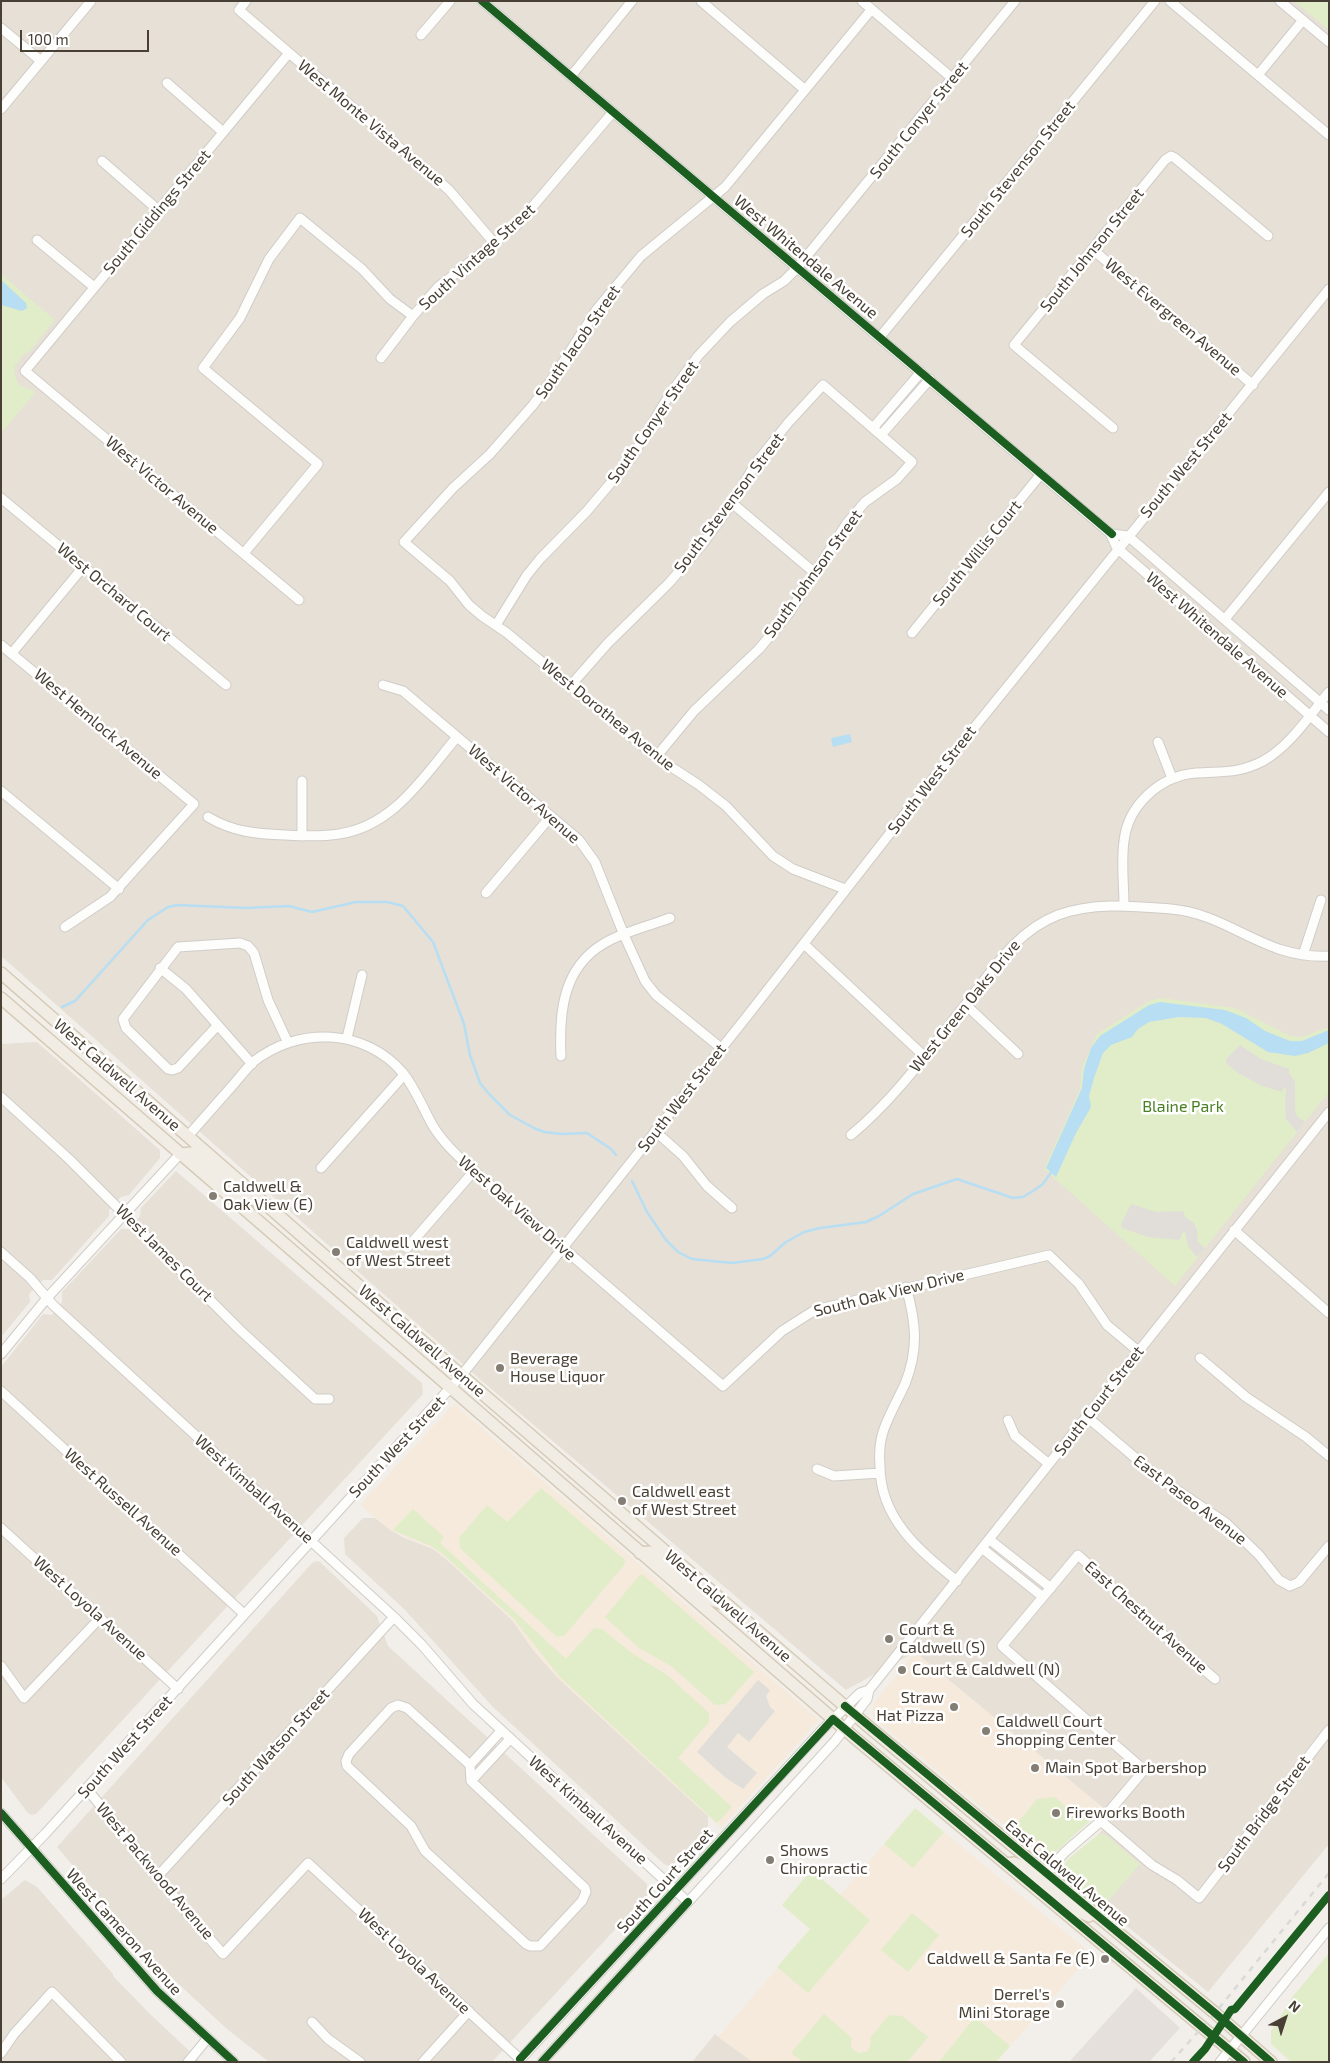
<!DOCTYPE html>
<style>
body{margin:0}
#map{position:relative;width:1330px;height:2063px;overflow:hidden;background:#f2efea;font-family:"Exo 2",sans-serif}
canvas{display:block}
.frame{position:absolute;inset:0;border:2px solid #484035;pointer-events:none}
.north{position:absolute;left:1260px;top:1993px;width:50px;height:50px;-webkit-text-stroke:4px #fff;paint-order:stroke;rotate:40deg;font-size:14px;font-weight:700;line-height:20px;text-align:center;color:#484035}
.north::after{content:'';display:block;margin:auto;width:18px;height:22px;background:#484035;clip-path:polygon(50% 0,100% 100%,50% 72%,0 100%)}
.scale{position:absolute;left:20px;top:30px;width:129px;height:22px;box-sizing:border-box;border:2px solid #484035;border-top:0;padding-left:6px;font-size:15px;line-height:18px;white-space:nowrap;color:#484035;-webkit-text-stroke:4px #fff;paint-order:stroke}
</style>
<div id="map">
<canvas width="1330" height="2063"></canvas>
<div class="frame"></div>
<div class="north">N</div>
<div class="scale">100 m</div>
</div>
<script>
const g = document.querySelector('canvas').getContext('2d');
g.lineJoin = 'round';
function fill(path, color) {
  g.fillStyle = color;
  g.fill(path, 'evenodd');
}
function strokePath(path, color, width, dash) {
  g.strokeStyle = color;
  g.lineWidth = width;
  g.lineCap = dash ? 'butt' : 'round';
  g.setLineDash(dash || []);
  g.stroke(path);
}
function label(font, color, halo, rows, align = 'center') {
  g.font = font + ' "Exo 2",sans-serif';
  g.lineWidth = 5;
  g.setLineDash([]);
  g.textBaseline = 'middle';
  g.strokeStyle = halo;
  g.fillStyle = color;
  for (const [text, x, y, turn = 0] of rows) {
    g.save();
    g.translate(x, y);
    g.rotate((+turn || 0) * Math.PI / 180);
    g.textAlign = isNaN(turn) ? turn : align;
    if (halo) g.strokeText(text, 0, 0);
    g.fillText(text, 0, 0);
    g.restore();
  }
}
fill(new Path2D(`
 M1 1H1329V1844L1208 1992 1064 1875 1113 1817 1108 1812 915 1652 846 1690 482 1381 1 956Z
 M37 1042 160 1150V1158L129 1195 121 1197 109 1210V1216L52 1280H43L29 1294 30 1302 1 1337V1044Z
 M176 1171 422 1383 423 1394 36 1814 31 1815 27 1812 1 1777V1367L43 1314 52 1315 62 1302V1292L121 1229H130L140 1216 141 1208Z
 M363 1518H375L402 1537 433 1549 447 1560 513 1621 534 1651 557 1677 708 1816V1826L671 1867 664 1864 493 1707 405 1610 345 1554 344 1538Z
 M316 1561 320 1562 377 1616 388 1646 647 1884V1895L492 2062H269L227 2029 170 1976 144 1950 57 1847 312 1563Z
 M25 1880 37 1887 113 1974V1976L149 2013 201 2062H1V1900Z
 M715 2034 753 2062H692Z`), '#e6e0d7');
fill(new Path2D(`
 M454 1404 819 1720 721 1828 557 1677 534 1651 513 1621 448 1560 433 1549 391 1531 360 1505Z
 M915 1652 1102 1807 1089 1822 1049 1857H1042L873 1718V1704Z
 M915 1808 1092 1954 996 2062H753L718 2037Z`), '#f5eadc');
fill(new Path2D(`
 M1136 1988 1180 2028 1149 2062H1069Z`), '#e5e0db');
fill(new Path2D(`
 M1294 1H1329V30Z
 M1 274 55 320 30 351 22 356 14 368 16 380 21 386 36 392 1 433Z
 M1161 998 1235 1008 1291 1036 1301 1037 1329 1027V1092L1175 1286 1044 1169 1080 1089 1082 1067 1097 1034 1149 1001Z
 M541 1488 625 1560 624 1565 565 1635 557 1637 461 1549 459 1538 487 1505 507 1522Z
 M413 1509 444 1537 440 1543 566 1659 594 1628 602 1629 633 1654 667 1675 709 1713V1722L678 1758 732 1807 717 1823 560 1677 514 1619 443 1554 431 1546 393 1530Z
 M642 1574 754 1672 726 1704 715 1705 671 1666 639 1648 605 1617 638 1577Z
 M1055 1797 1069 1810 1074 1805 1091 1820 1048 1859 1040 1852 1042 1846 1016 1825 1037 1799Z
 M915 1808 944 1832 913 1868 884 1844Z
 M1099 1834 1106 1835 1140 1864 1102 1908 1062 1876 1060 1870 1068 1859Z
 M811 1870 870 1920 808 1993 777 1967 810 1929 782 1905Z
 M912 1913 939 1935 908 1972 881 1950Z
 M1329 1953V2062H1291L1271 2044V2031L1293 1996Z
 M824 2014 852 2038C849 2045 852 2051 860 2053L868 2051 871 2042 870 2038 889 2015 902 2016 928 2037 907 2062H803L791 2053Z
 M975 2017 1010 2046 996 2062H939Z`), '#e1edc8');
fill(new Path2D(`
 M1240 1045 1261 1059 1289 1069V1073L1295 1082V1110L1297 1116 1305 1122 1297 1132 1286 1119 1285 1104 1286 1088H1284L1282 1092 1262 1086 1238 1073 1226 1063V1059Z
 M1131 1204 1156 1212 1183 1211 1186 1218 1193 1222 1197 1229 1198 1242 1205 1248 1197 1257 1195 1255 1188 1246 1185 1232 1182 1233 1181 1238 1178 1240 1148 1237 1122 1228 1121 1224Z
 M758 1680 770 1690 766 1696 770 1707 775 1711 749 1742 738 1733 727 1747 757 1773 743 1789 726 1778 697 1752Z`), '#e1deda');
fill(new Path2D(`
 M1 280 26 303 27 308 22 311 1 305Z
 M850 734 852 742 833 747 831 738Z
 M1160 1002 1225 1010 1246 1018 1265 1031 1290 1041H1302L1329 1030V1043L1308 1053 1295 1056 1268 1052 1222 1024 1206 1018 1179 1017 1149 1022 1138 1029 1132 1037 1111 1045 1103 1053 1094 1078 1089 1096 1091 1107 1076 1133 1056 1177 1046 1168 1082 1088 1084 1069 1091 1048 1100 1036 1149 1005Z`), '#b7def2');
strokePath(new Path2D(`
 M62 1007 75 1001 148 920 168 907 177 905 246 908 289 906 312 912 356 902H387L403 906 433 942 464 1024 470 1055 480 1083 489 1094 510 1115 534 1128 544 1132 562 1134 587 1133 611 1149 616 1155
 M632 1181 647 1212 666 1240 678 1252 692 1259 732 1263 763 1259 770 1256 786 1242 804 1232 820 1228 866 1222 879 1216 913 1194 957 1179 1013 1198 1023 1197 1033 1191 1043 1184 1052 1171`), '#b7def2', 2.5);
const minor = new Path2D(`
 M246 1 239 10 449 190 495 244
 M482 1 1110 533 1117 548 1329 732
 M701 1 804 89
 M862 1 953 79
 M1170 1 1329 135
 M1280 1 1329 42
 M1 28 41 61
 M421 35 450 1
 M289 53 25 371 299 600
 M1258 75 1303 20
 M571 76 632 1
 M167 83 223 132
 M1 109 91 1
 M102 161 157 209
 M37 240 94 287
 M1092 249 1253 385
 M880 337 1155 1
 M381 358 413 316 438 287 517 225 613 112
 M873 428 921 372
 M1113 428 1014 345 1165 160 1171 156 1175 158 1268 236
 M881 435 930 379
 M1 498 226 685
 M732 503 816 574
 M1112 534 1128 536 1329 710
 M244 553 318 464 203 368 240 318 269 259 300 218 362 269 390 299 413 316
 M1225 619 1329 492
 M496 625 527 575 540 559 587 511 630 460 670 394 698 356 730 322 763 294 784 281 797 268 1015 1
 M912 633 1041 474
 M1 645 194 804 110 897 65 927
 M12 653 84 566
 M383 685 403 691 579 840 595 862 624 935 645 981 656 995 721 1048
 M571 685 608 643 669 583 701 546 732 503 756 463 788 423 823 385 912 462 897 479 865 502 847 523 789 613 759 649 694 711 656 757
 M1158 742 1172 778
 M1 791 119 889
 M208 817C233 832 257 834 285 835 302 836 321 837 339 834 394 826 424 776 457 737
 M302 836V781
 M845 889 793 869 773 856 726 806 699 785 656 757 507 633 482 616 469 605 450 581 404 542 453 488 490 454 533 405 553 378 597 309 641 256 725 187 871 10
 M486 893 551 816
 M1124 906C1124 885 1121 863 1124 841 1128 805 1160 776 1196 773 1222 771 1238 774 1263 761 1290 746 1309 716 1329 692
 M804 944 924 1056
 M1303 955 1321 900
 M160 968 186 989 252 1064
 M966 1005 1018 1054
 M217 1026 178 1068 172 1070 168 1069 126 1028 123 1019 178 947 240 943 248 946 254 953 268 1000 288 1043
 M347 1038 362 975
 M561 1056C559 1014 562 969 603 944 622 932 649 926 670 918
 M1 1097 69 1159 240 1330 315 1399H329
 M655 1131 683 1156 707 1186 732 1208
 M851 1135C896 1098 930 1049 966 1004 992 971 1016 931 1058 915 1094 902 1133 906 1171 909 1230 914 1265 960 1329 956
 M188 1136C203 1119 218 1102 233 1085 239 1078 246 1069 253 1062 298 1026 365 1028 403 1073 416 1089 423 1109 433 1126 444 1144 459 1157 474 1171L723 1386 782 1331 815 1310 1049 1255 1079 1284 1107 1325 1138 1351
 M321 1168 404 1075
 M1234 1230 1329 1313
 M407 1248 474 1171
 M1 1252 30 1278 53 1305 394 1617 422 1645 473 1704 688 1902
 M906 1287C916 1322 919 1349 905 1384 898 1399 890 1413 884 1429 880 1440 879 1454 880 1466 880 1519 920 1551 957 1581
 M1 1354 47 1298 180 1154
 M1200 1358 1246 1397 1306 1437 1329 1456
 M1 1391 244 1614
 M1086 1416 1159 1478 1226 1523 1259 1555 1279 1580 1290 1586 1299 1582 1329 1546
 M1008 1420 1015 1436 1049 1464
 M817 1469 834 1476 880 1473
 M1 1528 178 1689
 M990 1540 1051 1588
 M983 1549 1043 1597
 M1 1666 24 1698 100 1618
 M398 1705 407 1708 470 1765 471 1781 585 1888 586 1892 582 1901 540 1946H530L526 1944 425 1851 411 1826 347 1766 346 1761 349 1754 391 1708Z
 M470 1765 501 1731
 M471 1781 510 1739
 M87 1789 190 1916 223 1954 308 1863 520 2059
 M1 1813 157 1991 234 2062
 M1101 1821 1152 1865 1177 1880 1199 1898 1329 1730
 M1046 1873 1065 1852 1101 1821 1144 1770 1002 1646 1078 1555 1099 1574 1131 1607 1215 1679
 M158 1876 394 1617
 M1 1879 45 1834 461 1376 748 1015 923 791 1329 289
 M312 2022 328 2039 360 2062
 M1 2053 14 2034 52 1992 121 2062
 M188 2062 207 2039
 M423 2062 469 2011
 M518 2062 822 1730 860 1693 869 1690
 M542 2062 835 1741 867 1699 869 1690 1329 1112
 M1220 2062 1329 1928`);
const major = new Path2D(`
 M1 973 476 1388 869 1727 1215 2013 1271 2062
 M1 998 856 1739 1244 2062
 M180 1154 191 1153 242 1195 259 1202
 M640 1553 649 1552 655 1555 706 1598 721 1603
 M1006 1864 1014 1863 1023 1867 1074 1909 1089 1916`);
strokePath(minor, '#d0ccc7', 11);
strokePath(major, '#d5cab6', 14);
strokePath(minor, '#fdfdfc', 9);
strokePath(major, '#f1ece4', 11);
strokePath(new Path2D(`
 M1171 2062 1215 2013 1329 1873`), '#d9d9d8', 2.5, [6, 6]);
strokePath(new Path2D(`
 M482 1 1112 534
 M845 1706 1215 2013 1271 2062
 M1 1813 157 1991 234 2062
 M520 2059 833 1719 1244 2062
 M542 2062 688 1902
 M1193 2062 1205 2049 1231 2010 1235 2009 1329 1895`), '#1b5e20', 8);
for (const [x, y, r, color] of [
 [213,1196,5,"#847d74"],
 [336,1252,5,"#847d74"],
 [500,1368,5,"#847d74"],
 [622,1501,5,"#847d74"],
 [889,1639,5,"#847d74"],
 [902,1670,5,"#847d74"],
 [954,1707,5,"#847d74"],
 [986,1731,5,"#847d74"],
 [1035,1768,5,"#847d74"],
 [1056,1813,5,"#847d74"],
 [770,1860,5,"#847d74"],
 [1105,1959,5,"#847d74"],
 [1060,2004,5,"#847d74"]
]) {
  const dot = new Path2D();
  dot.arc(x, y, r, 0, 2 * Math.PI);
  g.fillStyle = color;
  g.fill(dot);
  strokePath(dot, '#fff', 2);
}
label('16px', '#484035', '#fff', [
 ["South Conyer Street",919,120,-51],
 ["West Monte Vista Avenue",371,123,40],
 ["South Stevenson Street",1018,169,-51],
 ["South Giddings Street",157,212,-50],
 ["South Johnson Street",1092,250,-51],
 ["South Vintage Street",477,257,-42],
 ["West Whitendale Avenue",806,257,40],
 ["West Evergreen Avenue",1173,317,40],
 ["South Jacob Street",578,342,-55],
 ["South Conyer Street",653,422,-55],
 ["South West Street",1186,465,-50],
 ["West Victor Avenue",162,485,40],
 ["South Stevenson Street",729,503,-53],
 ["South Willis Court",977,553,-51],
 ["South Johnson Street",813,574,-54],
 ["West Orchard Court",114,592,40],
 ["West Whitendale Avenue",1217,635,41],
 ["West Dorothea Avenue",608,715,39],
 ["West Hemlock Avenue",98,724,40],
 ["South West Street",932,780,-52],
 ["West Victor Avenue",524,794,41],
 ["West Green Oaks Drive",965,1006,-51],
 ["West Caldwell Avenue",117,1075,41],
 ["South West Street",682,1098,-52],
 ["West Oak View Drive",517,1208,41],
 ["West James Court",164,1253,45],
 ["South Oak View Drive",889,1293,-14],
 ["West Caldwell Avenue",422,1341,41],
 ["South Court Street",1099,1401,-52],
 ["South West Street",397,1447,-47],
 ["West Kimball Avenue",254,1489,42],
 ["East Paseo Avenue",1190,1500,37],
 ["West Russell Avenue",123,1502,42],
 ["West Caldwell Avenue",728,1606,41],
 ["West Loyola Avenue",90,1608,42],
 ["East Chestnut Avenue",1146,1617,42],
 ["South West Street",125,1747,-48],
 ["South Watson Street",276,1747,-48],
 ["West Kimball Avenue",588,1810,42],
 ["South Bridge Street",1264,1814,-53],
 ["West Packwood Avenue",155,1871,50],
 ["East Caldwell Avenue",1067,1873,40],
 ["South Court Street",665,1881,-48],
 ["West Cameron Avenue",124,1932,48],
 ["West Loyola Avenue",414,1961,43]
]);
label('16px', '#4b7f23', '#fff', [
 ["Blaine Park",1183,1107]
]);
label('16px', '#484035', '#fff', [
 ["Caldwell &",223,1187],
 ["Oak View (E)",223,1205],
 ["Caldwell west",346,1243],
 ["of West Street",346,1261],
 ["Beverage",510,1359],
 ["House Liquor",510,1377],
 ["Caldwell east",632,1492],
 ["of West Street",632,1510],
 ["Court &",899,1630],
 ["Caldwell (S)",899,1648],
 ["Court & Caldwell (N)",912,1670],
 ["Straw",944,1698,"right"],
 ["Hat Pizza",944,1716,"right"],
 ["Caldwell Court",996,1722],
 ["Shopping Center",996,1740],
 ["Main Spot Barbershop",1045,1768],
 ["Fireworks Booth",1066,1813],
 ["Shows",780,1851],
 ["Chiropractic",780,1869],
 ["Caldwell & Santa Fe (E)",1095,1959,"right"],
 ["Derrel's",1050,1995,"right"],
 ["Mini Storage",1050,2013,"right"]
], 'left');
</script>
